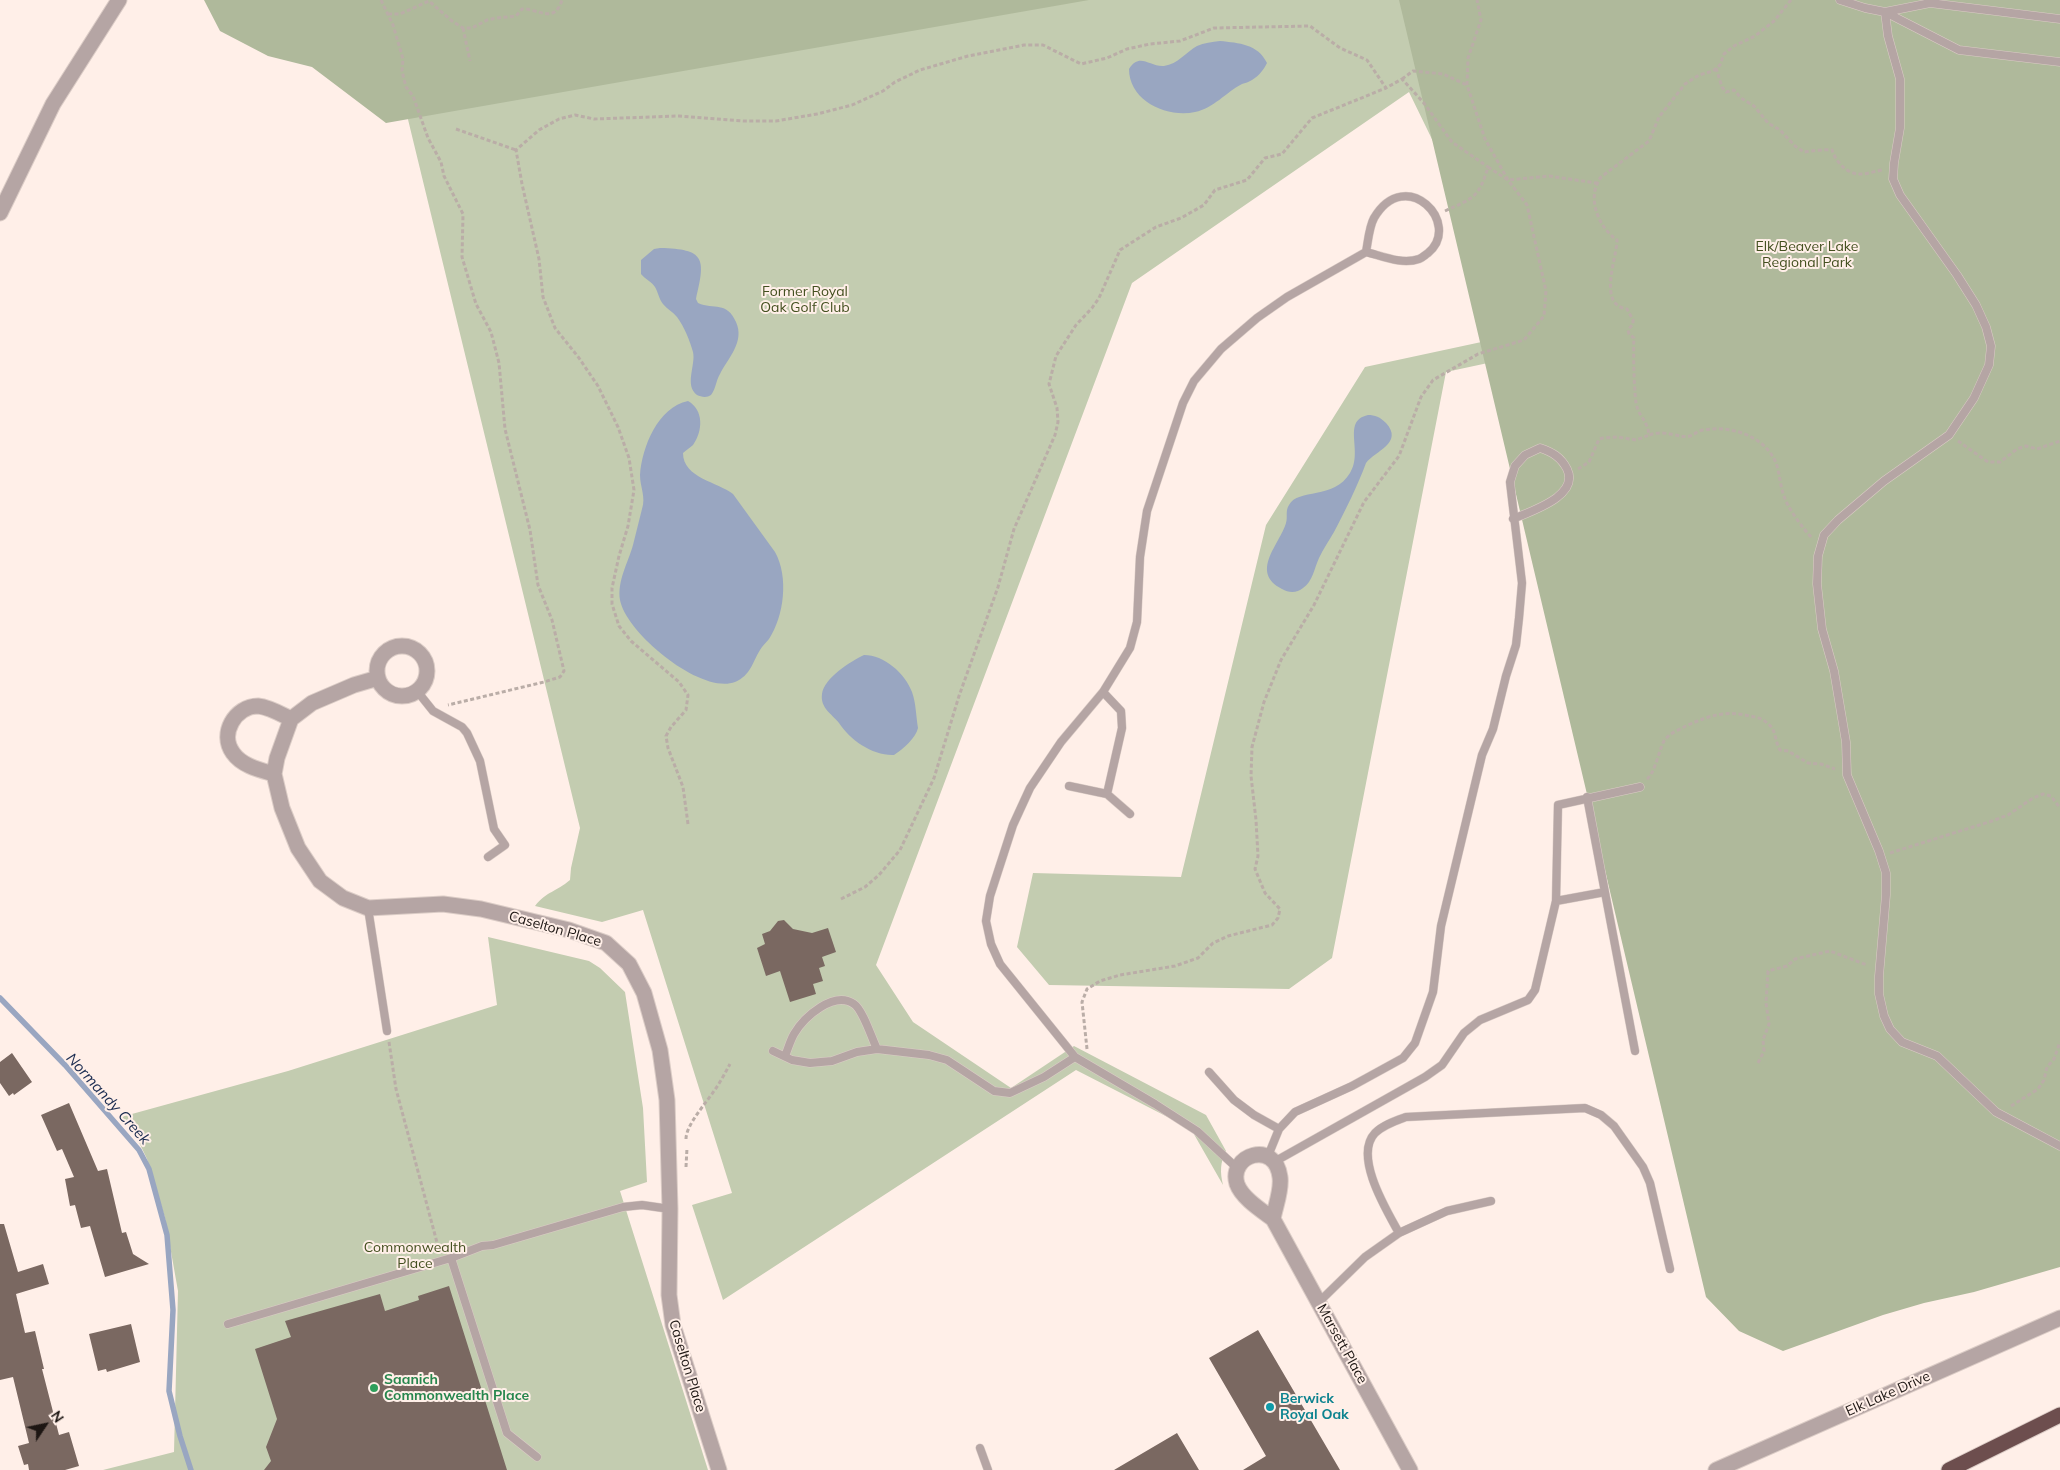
<!DOCTYPE html>
<style>
body{margin:0}
#map{position:relative;width:2060px;height:1470px;overflow:hidden;background:#ffefe8;font-family:Mulish,sans-serif}
canvas{display:block}
.north{position:absolute;left:20px;top:1400px;width:50px;height:50px;-webkit-text-stroke:4px #ffefe8;paint-order:stroke;rotate:56deg;font-size:14px;font-weight:700;line-height:20px;text-align:center;color:#1d1613}
.north::after{content:'';display:block;margin:auto;width:18px;height:22px;background:#1d1613;clip-path:polygon(50% 0,100% 100%,50% 72%,0 100%)}
</style>
<div id="map">
<canvas width="2060" height="1470"></canvas>
<div class="north">N</div>
</div>
<script>
const g = document.querySelector('canvas').getContext('2d');
g.lineJoin = 'round';
function fill(path, color) {
  g.fillStyle = color;
  g.fill(path, 'evenodd');
}
function strokePath(path, color, width, dash) {
  g.strokeStyle = color;
  g.lineWidth = width;
  g.lineCap = dash ? 'butt' : 'round';
  g.setLineDash(dash || []);
  g.stroke(path);
}
function label(font, color, halo, rows, align = 'center') {
  g.font = font + ' Mulish,sans-serif';
  g.lineWidth = 4;
  g.setLineDash([]);
  g.textBaseline = 'middle';
  g.strokeStyle = halo;
  g.fillStyle = color;
  for (const [text, x, y, turn = 0] of rows) {
    g.save();
    g.translate(x, y);
    g.rotate((+turn || 0) * Math.PI / 180);
    g.textAlign = isNaN(turn) ? turn : align;
    if (halo) g.strokeText(text, 0, 0);
    g.fillText(text, 0, 0);
    g.restore();
  }
}
fill(new Path2D(`
 M379 0H2060L1567 346 1446 372 1332 958 1289 989 1049 985 1017 947 1033 873 1181 877 1266 525 1365 367 1542 329 1465 207 1409 92 1132 283 876 965 913 1022 1011 1088 1074 1046 1206 1115 1226 1151C1220 1163 1220 1172 1223 1185L1191 1129 1076 1070 723 1300 692 1205 732 1193 643 910 602 922 535 906C547 891 556 892 570 880L571 868 580 828Z
 M488 937 589 961 600 968 625 992 643 1108 647 1182 620 1191 708 1470H103L174 1452 178 1291 165 1218 147 1159 136 1136 121 1117 288 1071 497 1005Z`), '#c3ccb0');
fill(new Path2D(`
 M204 0H1089L386 123 312 67 268 56 220 31Z
 M1399 0H2060V1267L1974 1292 1924 1303 1883 1315 1783 1351 1739 1331 1706 1297Z`), '#afb99b');
fill(new Path2D(`
 M1220 41C1239 43 1258 44 1267 63 1264 69 1259 76 1252 80 1249 82 1245 83 1242 84 1225 93 1214 108 1195 112 1167 118 1129 101 1129 69 1140 52 1149 67 1164 66 1178 64 1186 52 1197 46 1204 43 1212 42 1220 41Z
 M660 248C705 249 706 258 696 299L698 303C714 310 727 301 736 322 745 342 728 358 720 374 716 380 716 389 711 395 707 398 701 397 697 395 684 385 696 365 693 352 690 341 684 326 677 317 673 312 667 309 663 304 659 299 658 292 655 287 652 282 645 279 641 274V260L654 249Z
 M688 401C704 410 703 431 693 445 690 448 686 450 683 453 683 478 718 482 733 494L775 552C789 577 784 616 769 639 766 643 762 646 760 650 752 663 751 675 735 682 701 695 626 633 620 600 617 581 628 563 633 545 636 533 639 521 642 509 646 497 640 487 640 475 642 447 658 407 688 401Z
 M1368 415C1375 415 1380 417 1386 423 1404 443 1375 451 1366 463 1358 485 1345 511 1334 532 1329 541 1323 549 1319 558 1314 569 1313 581 1303 588 1297 593 1289 593 1282 589 1249 572 1280 544 1286 523 1288 517 1285 511 1289 505 1298 488 1334 500 1350 473 1364 451 1341 421 1368 415Z
 M864 655C884 655 905 673 912 692 916 703 916 716 918 728 916 738 903 749 894 755 873 756 850 740 839 723 832 714 820 708 822 694 824 678 851 661 864 655Z`), '#99a6c1');
strokePath(new Path2D(`
 M0 998 65 1065 139 1150 149 1169 167 1235 173 1310 169 1391 180 1436 191 1470`), '#99a6c1', 5.5);
fill(new Path2D(`
 M784 920 793 929 812 933 828 928 836 952 822 957 825 966 819 968 823 981 813 984 816 994 790 1002 780 971 766 976 757 948 765 944 762 934 770 931 778 921Z
 M12 1053 32 1082 14 1095 13 1093 9 1096 0 1083V1062Z
 M69 1103 98 1171 107 1169 122 1233 126 1232 133 1254 149 1264 105 1277 90 1226 81 1228 75 1205 70 1206 65 1179 74 1177 62 1149 57 1151 41 1115Z
 M0 1224H4L18 1272 43 1264 49 1284 16 1294 25 1333 35 1331 44 1369H42L59 1435 69 1432 79 1466 65 1470H29L28 1464 24 1465 18 1446 29 1443 13 1377 0 1380Z
 M449 1286 507 1470H264L271 1461 266 1447 277 1419 255 1349 291 1337 285 1321 380 1294 385 1311 419 1300 418 1296Z
 M131 1324 140 1362 107 1372 106 1369 98 1371 89 1334Z
 M1258 1330 1340 1470H1243L1266 1456 1209 1358Z
 M1177 1433 1199 1470H1114Z`), '#7a6861');
const service = new Path2D(`
 M1840 0 1865 8 1885 12 1959 50 2060 62
 M1885 12 1888 36 1900 79V128L1894 163 1893 179 1900 195 1957 275 1976 305 1986 327 1991 346 1989 365 1974 398 1949 435 1884 481 1838 520 1824 535 1818 556 1817 584 1822 629 1834 671 1846 742 1847 775 1879 851 1886 873V895L1879 976V994L1884 1016 1890 1029 1902 1042 1937 1056 1996 1112 2060 1146
 M1885 12 1930 3 2060 19
 M417 691 433 711 462 727 467 733 480 761 494 829 505 845 488 857
 M1103 692 1121 711 1122 728 1107 794 1130 814
 M1069 786 1107 794
 M1587 797 1635 1051
 M1556 901 1605 892
 M368 908 387 1031
 M773 1051 792 1060 810 1063 832 1061 857 1052 877 1049 929 1055 947 1060 994 1091 1010 1093 1044 1077 1075 1057
 M785 1056C788 1049 790 1041 794 1034 804 1017 834 990 854 1004 863 1010 872 1039 877 1049
 M1209 1072 1234 1100 1254 1115 1279 1129
 M1268 1156 1279 1129 1295 1112 1352 1086 1403 1058 1415 1043 1433 992 1441 926 1482 755 1493 729 1506 676 1516 645 1519 618 1522 583 1510 482 1515 466 1525 455 1540 448C1552 452 1561 457 1567 469 1580 496 1531 511 1513 519
 M1274 1162 1425 1077 1442 1065 1464 1033 1480 1020 1528 1000 1535 990 1556 901 1558 805 1640 787
 M1238 1169 1197 1131 1155 1104 1075 1057 1000 964 991 944 986 921 990 896 1013 825 1030 788 1061 742 1103 692 1130 648 1137 622 1140 557 1147 511 1183 403 1194 381 1221 349 1257 318 1287 297 1366 252C1382 256 1402 265 1419 259 1422 258 1425 255 1428 253 1463 224 1406 164 1374 218 1369 227 1368 242 1366 252
 M1399 1233C1387 1211 1353 1156 1375 1133 1383 1125 1395 1121 1406 1117L1585 1108 1601 1115 1614 1126 1643 1167 1650 1183 1670 1269
 M451 1258 507 1433 537 1457
 M1319 1302 1365 1257 1399 1233 1447 1211 1491 1201
 M228 1324 451 1258 482 1246 493 1245 623 1207 642 1205 670 1209
 M980 1448 988 1470`);
const minor = new Path2D(`
 M0 213 53 104 119 0
 M377 671a25 25 0 1 1 50 0a25 25 0 1 1-50 0Z
 M378 678 354 685 312 703 291 719 277 758 274 774 282 808 298 848 320 881 343 898 368 908 443 904 481 909 569 930 606 943 629 964 644 993 660 1050 667 1100 670 1209 669 1295 673 1325 719 1470
 M274 774C260 770 242 766 233 753 219 734 235 706 258 706 269 707 281 714 291 719
 M1273 1219C1275 1207 1282 1190 1280 1177 1275 1139 1228 1155 1237 1184 1242 1198 1261 1210 1273 1219L1410 1470`);
const tertiary = new Path2D(`
 M1716 1470 2060 1318`);
const motorway = new Path2D(`
 M1949 1470 2060 1415`);
strokePath(service, '#dbccc6', 9);
strokePath(minor, '#dbccc6', 17);
strokePath(tertiary, '#dbccc6', 17);
strokePath(motorway, '#dbccc6', 17);
strokePath(new Path2D(`
 M381 0 393 25 403 59 402 71 406 87 413 96 428 138 441 162 444 176 463 214 462 257 476 304 491 332 499 363 505 429 530 530 538 585 552 620 564 671 560 677 544 682 448 705
 M1791 0 1774 21 1755 36 1734 46 1724 54 1720 65 1713 71 1699 75 1685 84 1659 117 1649 141 1601 177C1586 197 1598 227 1617 240 1617 258 1597 305 1627 309L1633 320V324L1628 330 1629 334 1634 338C1633 346 1634 400 1637 407 1641 419 1647 420 1649 435 1666 429 1681 439 1690 436 1695 434 1699 430 1704 430 1731 425 1765 436 1776 463 1780 474 1780 486 1784 496 1787 507 1804 530 1812 538
 M388 14H400L429 1 452 21 463 28H472L487 20 497 18 516 16 522 9C538 8 554 25 562 0
 M463 28 470 61
 M1716 68 1722 87 1726 92 1734 90 1741 98 1754 106 1768 123 1780 130 1795 146 1804 152C1811 151 1825 149 1832 150 1836 162 1847 175 1862 174 1866 174 1877 171 1882 170
 M1402 79 1413 71 1443 74 1467 85
 M456 129 516 150
 M1445 211C1473 198 1479 198 1488 167L1508 180 1549 176 1596 183
 M1958 441 1988 462H2000L2017 449 2026 446 2037 449 2060 441
 M1578 469 1589 462 1599 439 1603 438 1618 437 1636 440 1649 435
 M1647 779C1655 773 1659 750 1664 741 1669 733 1679 730 1686 726 1708 716 1725 710 1750 716 1756 717 1762 718 1767 723 1777 730 1774 740 1780 750L1788 751 1808 763 1821 764 1835 769
 M688 824 683 787 668 748 666 736 671 727 686 710 688 695 679 682 631 641 619 626 612 604V588L619 556 628 526 634 490 629 458 618 427 598 386 579 358 555 328 543 297 539 259 522 184 516 150 539 130 559 119 575 115 594 119 679 116 744 121H776L817 114 852 105 883 91 895 82 920 70 968 56 1024 45H1043L1081 64 1107 58 1127 49 1150 44 1180 41 1214 28 1310 26 1340 48 1367 60 1386 88 1402 79 1423 102 1452 142 1488 167
 M1890 853 1992 821 2008 815 2033 798 2043 794 2051 796 2060 808
 M841 899 865 887 879 875 900 850 934 778 959 696 998 587 1014 529 1055 435 1058 422 1057 408 1049 384 1056 356 1076 325 1092 308 1099 298 1120 250 1156 227 1181 218 1204 205 1215 190 1247 180 1265 158 1282 154 1312 118 1386 88
 M389 1042 396 1089 439 1250
 M1087 1049 1082 1002 1087 989 1100 981 1120 975 1175 966 1198 958 1213 943 1228 936 1272 925 1278 918 1280 909 1265 893 1255 869 1258 856 1256 820 1251 776 1252 747 1264 702 1281 660 1314 605 1364 502 1399 456 1421 397 1433 380 1478 354 1524 340 1544 316 1546 291 1527 205 1508 180 1485 139 1467 85 1468 58 1481 20 1477 0
 M1758 1063 1764 1051 1763 1040 1769 1024 1766 1003 1768 971 1787 966 1795 959 1830 951 1867 965
 M2011 1106 2038 1089 2044 1080 2047 1067 2054 1059 2060 1042
 M686 1139C686 1125 706 1103 714 1091 720 1083 725 1073 730 1064
 M686 1167 687 1148`), '#baada7', 3, [4, 2.5]);
strokePath(service, '#b5a5a4', 8);
strokePath(minor, '#b5a5a4', 15);
strokePath(tertiary, '#b5a5a4', 15);
strokePath(motorway, '#6d4e4e', 15);
for (const [x, y, r, color] of [
 [374,1388,5,"#2e9e5b"],
 [1270,1407,5,"#0f9aa8"]
]) {
  const dot = new Path2D();
  dot.arc(x, y, r, 0, 2 * Math.PI);
  g.fillStyle = color;
  g.fill(dot);
  strokePath(dot, '#ffefe8', 2);
}
label('14px', '#434f1f', '#ffefe8', [
 ["Elk/Beaver Lake",1807,247],
 ["Regional Park",1807,263],
 ["Former Royal",805,292],
 ["Oak Golf Club",805,308],
 ["Commonwealth",415,1248],
 ["Place",415,1264]
]);
label('14px', '#1d1613', '#ffefe8', [
 ["Caselton Place",555,929,16],
 ["Marsett Place",1342,1344,61],
 ["Caselton Place",687,1366,73],
 ["Elk Lake Drive",1888,1394,-24]
]);
label('bold 14px', '#27864d', '#ffefe8', [
 ["Saanich",384,1380],
 ["Commonwealth Place",384,1396]
], 'left');
label('bold 14px', '#0d838f', '#ffefe8', [
 ["Berwick",1280,1399],
 ["Royal Oak",1280,1415]
], 'left');
label('italic 15px', '#1a2b50', '#ffefe8', [
 ["Normandy Creek",108,1099,48]
]);
</script>
